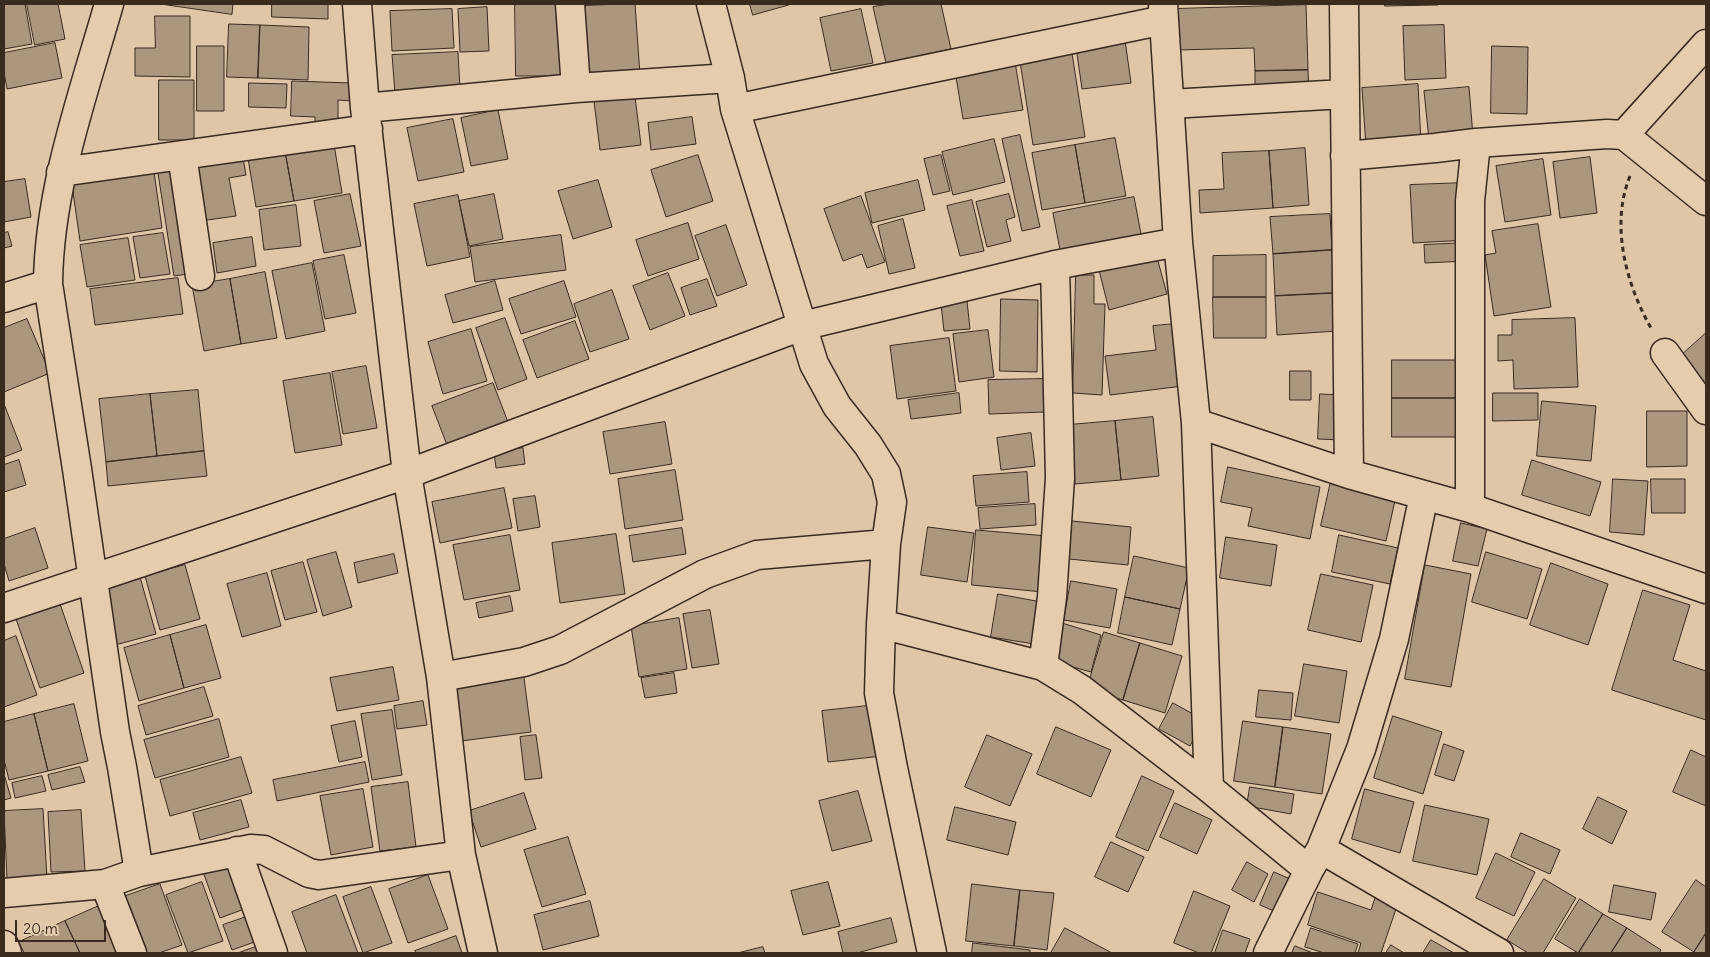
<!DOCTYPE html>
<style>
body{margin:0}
#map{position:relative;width:1710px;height:957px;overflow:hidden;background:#dfc6a8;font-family:Delius,sans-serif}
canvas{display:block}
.frame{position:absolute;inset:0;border:5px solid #3b2a1e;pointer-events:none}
.scale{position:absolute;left:15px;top:920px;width:91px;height:22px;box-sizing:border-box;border:2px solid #3b2a1e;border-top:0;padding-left:6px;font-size:15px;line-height:18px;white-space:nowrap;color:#3b2a1e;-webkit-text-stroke:4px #e6ccae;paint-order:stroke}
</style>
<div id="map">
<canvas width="1710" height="957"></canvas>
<div class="frame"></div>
<div class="scale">20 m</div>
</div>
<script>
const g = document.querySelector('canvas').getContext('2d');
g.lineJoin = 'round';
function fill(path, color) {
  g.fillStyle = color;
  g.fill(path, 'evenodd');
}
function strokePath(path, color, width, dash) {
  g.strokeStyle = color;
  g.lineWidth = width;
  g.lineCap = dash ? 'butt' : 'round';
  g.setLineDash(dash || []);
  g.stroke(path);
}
const building = new Path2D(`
 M4 4H25L32 44 4 49Z
 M27 4H58L65 39 35 45Z
 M161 4H233L232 14Z
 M272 4H328V19L272 17Z
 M515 4H564L565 76H516Z
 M619 4H635L640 75 588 78 583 6Z
 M750 4H792L753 15Z
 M890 4H941L951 49 886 63 873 7Z
 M1385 4H1438V5L1385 6Z
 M1306 5 1308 70 1255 71 1254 48 1177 50 1175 9Z
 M487 7 489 51 460 52 458 9Z
 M452 9 454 48 392 51 390 11Z
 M861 9 873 63 831 71 820 18Z
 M155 16H190V77L135 76V48H155Z
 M229 24 260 25 258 78 227 77Z
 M260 25 309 27 308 80 258 78Z
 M1444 25 1446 78 1405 80 1403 26Z
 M1125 40 1131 83 1082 89 1076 47Z
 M55 43 62 78 7 89 4 72V53Z
 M197 46H224V111H197Z
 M1492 46 1528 47 1527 114 1491 113Z
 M1071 47 1085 137 1033 145 1019 55Z
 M458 52 460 89 395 93 392 55Z
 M1015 62 1023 110 963 119 955 71Z
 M1308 70 1309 92 1255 94V71Z
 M159 80H194V140H159Z
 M292 81 352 83V101L338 100V126L315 125V117L291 116Z
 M249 83 287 84 286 108 249 107Z
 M1418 84 1421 143 1366 147 1362 88Z
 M1469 87 1473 136 1429 140 1424 91Z
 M634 88 641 145 600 150 593 93Z
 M498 110 508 159 471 166 461 118Z
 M692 117 696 144 651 150 648 123Z
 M453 119 464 172 418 181 407 128Z
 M1020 135 1040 227 1022 231 1002 139Z
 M333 138 342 193 294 201 284 146Z
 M1115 138 1126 196 1085 203 1075 145Z
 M994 139 1005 182 953 195 942 152Z
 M1075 145 1085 203 1042 210 1032 153Z
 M284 146 294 201 256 207 247 152Z
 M1305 148 1309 205 1273 208 1269 151Z
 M1269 151 1273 208 1200 213 1199 190 1224 189 1222 153Z
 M242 152 246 175 229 178 236 216 200 221 190 160Z
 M698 155 713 201 666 217 651 170Z
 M941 155 950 191 933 195 924 159Z
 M1590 157 1597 213 1560 218 1553 162Z
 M1543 159 1551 215 1505 222 1496 166Z
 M177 163 195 273 174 276 157 167Z
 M153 165 162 228 80 241 71 178Z
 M25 179 31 217 4 222V182Z
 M598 180 612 227 573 239 558 191Z
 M918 180 925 210 872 223 865 193Z
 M1464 183 1468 240 1413 243 1410 185Z
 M350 194 361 246 324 253 314 201Z
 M494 194 503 239 469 246 459 201Z
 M1009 194 1015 217 1006 220 1011 241 987 247 976 202Z
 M458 195 470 257 427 266 414 204Z
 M861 196 885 262 867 268 862 254 843 261 824 209Z
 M1134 197 1142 239 1061 255 1053 213Z
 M972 200 984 251 960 256 947 206Z
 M296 205 301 246 264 250 259 210Z
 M1330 214 1332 250 1273 254 1270 217Z
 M903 219 915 268 889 274 878 226Z
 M688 223 699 259 648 276 636 240Z
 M1538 224 1551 307 1494 316 1485 255 1496 253 1492 231Z
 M726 225 747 285 717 296 695 236Z
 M8 232 12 246 4 248V233Z
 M163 233 170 274 140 278 133 237Z
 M561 235 566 270 475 282 470 247Z
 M252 237 256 266 217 273 213 243Z
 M128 238 135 280 87 287 80 245Z
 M1465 243 1466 261 1425 263 1424 245Z
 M1332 250 1335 293 1275 296 1273 254Z
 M1156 254 1167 294 1109 310 1099 270Z
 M344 255 356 313 325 319 313 261Z
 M1266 255V297H1213V256Z
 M312 263 325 331 286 339 272 271Z
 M265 272 277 338 241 344 230 279Z
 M668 273 685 316 650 330 633 286Z
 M1076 275H1094V304H1105L1102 395 1073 393Z
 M178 278 183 314 95 325 90 289Z
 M230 279 241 344 204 351 192 285Z
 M707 279 717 306 690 315 681 288Z
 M495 281 503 310 453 323 445 295Z
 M564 281 576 317 521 334 509 299Z
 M612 290 629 339 590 352 574 304Z
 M1335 293 1337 331 1277 335 1275 296Z
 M1213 297H1266V338H1214Z
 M1001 299 1038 300 1037 372 1000 371Z
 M967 301 970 329 944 331 941 304Z
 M505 318 527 379 498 390 476 328Z
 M1575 318 1578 387 1514 389 1513 360 1498 361V335H1512V320Z
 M27 319 50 373 4 392V328Z
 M575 321 589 359 537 378 523 340Z
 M1175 324 1183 386 1110 395 1105 356 1156 350 1153 326Z
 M471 329 487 381 443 394 428 342Z
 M988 330 994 377 959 382 953 334Z
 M1706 333V399L1674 362Z
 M949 338 956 391 897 399 890 346Z
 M1392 360H1460V398H1392Z
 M366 366 377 428 343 434 332 372Z
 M1290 371H1311V400H1290Z
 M330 373 342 445 295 453 283 381Z
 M1044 379 1045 412 989 414 988 380Z
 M493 383 508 422 447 445 432 406Z
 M198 390 204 451 157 456 150 394Z
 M959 393 961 413 911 419 908 400Z
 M1493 393H1538V420L1493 421Z
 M150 394 157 456 106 462 99 399Z
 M1320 394 1344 395 1342 440 1318 439Z
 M1392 398H1460L1461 437H1392Z
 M1542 401 1596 406 1591 461 1537 456Z
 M4 404 22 450 4 457Z
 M1647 411H1687V466L1647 467Z
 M1153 417 1159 476 1121 480 1115 421Z
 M1115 421 1121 480 1075 484 1069 425Z
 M665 422 672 464 610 474 603 432Z
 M1031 433 1035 466 1001 470 997 438Z
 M523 448 525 464 496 468 494 452Z
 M204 451 207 476 108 486 106 462Z
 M19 460 26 485 4 492V465Z
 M1532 460 1601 482 1590 516 1522 495Z
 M1228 467 1320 487 1310 539 1248 526 1252 508 1221 502Z
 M675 470 683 520 625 529 618 479Z
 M1027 472 1029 502 976 506 973 476Z
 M1613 479 1648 481 1644 535 1610 532Z
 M1651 479H1685V513H1652Z
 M1331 481 1396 496 1386 541 1321 526Z
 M504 488 512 528 440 543 432 502Z
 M535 496 540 527 518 531 513 499Z
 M1035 504 1036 525 980 529 978 508Z
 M1072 521 1131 527 1128 565 1069 559Z
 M1461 523 1487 529 1478 566 1453 561Z
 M928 527 974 533 967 582 921 575Z
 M35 528 48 568 9 581 4 564V539Z
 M682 528 686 554 633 562 629 536Z
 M976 530 1047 536 1043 592 972 585Z
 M616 534 625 594 560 603 552 543Z
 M510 535 520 590 464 600 453 545Z
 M1339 535 1398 548 1390 584 1332 572Z
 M1226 537 1277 545 1271 586 1220 578Z
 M336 552 352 607 323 616 307 560Z
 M1486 552 1542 569 1527 619 1472 602Z
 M394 554 398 573 358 583 354 563Z
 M1134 556 1189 568 1180 609 1125 597Z
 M303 562 317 612 285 620 271 571Z
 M1551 563 1608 584 1588 645 1530 625Z
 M185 565 200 619 160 630 145 576Z
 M1425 565 1471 574 1451 687 1405 679Z
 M267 573 281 626 242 637 227 584Z
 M1321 574 1373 585 1361 642 1308 630Z
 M140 577 156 634 115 645 99 588Z
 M1071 581 1117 589 1110 628 1064 620Z
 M1643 590 1690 605 1673 660 1706 671V720L1612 690Z
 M998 594 1047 603 1040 645 991 637Z
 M510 596 513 611 479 618 476 603Z
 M1125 597 1180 609 1172 645 1118 633Z
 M59 601 84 673 40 688 15 616Z
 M710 610 719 664 692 668 683 614Z
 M679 618 687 669 639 677 631 626Z
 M1062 623 1101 635 1091 672 1051 661Z
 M206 625 221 678 184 688 170 635Z
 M1104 632 1140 643 1123 700 1087 689Z
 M170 635 184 688 139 701 124 648Z
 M16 636 37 695 4 707V641Z
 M1140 643 1182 656 1165 713 1123 700Z
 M1304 664 1347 671 1339 723 1295 716Z
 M393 667 399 700 337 711 330 678Z
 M523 670 531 732 461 741 453 679Z
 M674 673 677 693 645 698 641 678Z
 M204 687 213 716 146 735 138 706Z
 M1259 690 1293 693 1291 720 1256 717Z
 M423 701 427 725 397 729 394 706Z
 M1173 703 1204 720 1190 746 1159 729Z
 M74 704 88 761 48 771 34 714Z
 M876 705 882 756 828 762 822 711Z
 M392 710 402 775 372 780 361 714Z
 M34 714 48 771 9 780 4 760V722Z
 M1393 716 1442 732 1423 794 1374 778Z
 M219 719 229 757 155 778 144 740Z
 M355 721 362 757 339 762 331 726Z
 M1243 721 1283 727 1275 787 1234 781Z
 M1056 727 1111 750 1091 797 1037 774Z
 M1283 727 1331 734 1322 794 1275 787Z
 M536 735 542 778 525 780 520 737Z
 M987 735 1032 754 1010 806 965 787Z
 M1444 744 1464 751 1454 781 1435 775Z
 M1691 750 1706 757V806L1673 792Z
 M241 757 252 793 170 816 160 780Z
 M365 762 369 782 277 801 273 780Z
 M80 767 85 782 52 790 48 775Z
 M4 774 11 798 4 800Z
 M42 776 46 791 15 798 12 783Z
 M1142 776 1174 791 1148 851 1116 837Z
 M408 782 416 847 380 851 371 787Z
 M1250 787 1294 794 1291 814 1247 806Z
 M363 789 373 847 331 855 320 796Z
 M1365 789 1414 802 1400 853 1352 839Z
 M858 791 872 841 832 851 819 801Z
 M524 793 536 829 481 847 469 811Z
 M1598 797 1627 811 1612 844 1583 829Z
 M241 800 249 827 200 840 193 813Z
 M1175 803 1212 820 1197 854 1160 837Z
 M1425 805 1489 819 1477 875 1413 861Z
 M955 807 1016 822 1008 855 947 840Z
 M43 809 47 878 7 880 4 811Z
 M81 810 85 871 51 872 48 812Z
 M1521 833 1560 850 1550 874 1511 857Z
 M568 837 586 894 542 907 524 850Z
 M1111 842 1144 857 1128 892 1095 877Z
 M1496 853 1535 872 1514 916 1476 898Z
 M230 862 247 908 220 918 203 872Z
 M1247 862 1268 874 1254 902 1232 890Z
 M1274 872 1295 881 1281 914 1260 905Z
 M428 875 448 929 408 943 389 889Z
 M1544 879 1576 898 1543 953H1528L1507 940Z
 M1696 880 1706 887V933L1694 952 1662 932Z
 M202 882 223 941 188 953 166 895Z
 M828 882 840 926 803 935 791 891Z
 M160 884 182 945 159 953H144L123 897Z
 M972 884 1020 890 1014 946 966 941Z
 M1614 885 1656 893 1651 920 1609 912Z
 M371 887 392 943 363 953 343 897Z
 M1020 890 1054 893 1047 950 1014 946Z
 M1194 891 1230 906 1211 953H1199L1174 943Z
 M1318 892 1371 910 1376 895 1398 903 1381 953H1358L1361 943 1308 925Z
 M336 895 358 953H307L292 912Z
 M1580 899 1603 914 1578 953 1555 939Z
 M590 901 599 936 543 950 534 915Z
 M101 905 124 953H80L65 921Z
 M1603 914 1627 928 1611 953H1579Z
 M252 915 260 940 232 950 223 925Z
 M891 918 897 942 857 953H843L838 932Z
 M65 921 80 953H24L19 942Z
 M1065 928 1112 953H1051Z
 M1311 928 1358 944 1355 953H1324L1305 947Z
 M1627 928 1661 950 1659 953H1611Z
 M1223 930 1250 939 1245 953H1215Z
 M1706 933V953H1695L1694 952Z
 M456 936 462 953H416L415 951Z
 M1431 940 1454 953H1423Z
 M973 943 1030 950V953H972Z
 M261 945 264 953H238Z
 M1391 945 1404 953H1386Z
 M1295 946 1313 953H1292Z
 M763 947 765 953H738Z`);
fill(building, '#ac967e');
strokePath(building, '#3b2a1e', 1);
const street = new Path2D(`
 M109 4C83 95 49 188 48 284L77 469 115 732 122 767 139 872
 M357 4 365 108 407 474 441 677 461 855 483 953
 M570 4 576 88
 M711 4 730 78 735 109 1164 20
 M1163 4 1178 242 1196 423 1209 788
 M1344 4 1349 474
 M1170 104 1344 94
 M365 108 576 88 730 78
 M735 109 814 364 837 406 868 445 886 474 892 502 886 544 881 624
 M1624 135 1706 44
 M1476 143 1607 134 1624 135 1706 201
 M182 155 200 276
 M1345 156 1435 148 1476 143 1470 201V508
 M61 172 368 129
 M4 298 48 284
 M1665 353 1706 410
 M1196 423 1349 474 1470 508 1706 589
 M4 608 407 474 802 326 1055 265 1178 242
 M1043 666 1052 597 1060 478 1055 265
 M441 677 524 662 560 650 705 574 757 555 886 544
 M1321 849 1499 953
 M237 851 273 953
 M105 884 132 953
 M4 893 105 884 139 872 251 849 264 850 309 873 319 875 461 855
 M4 945 7 953
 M932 953 893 768 879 693 881 624 1043 666 1082 690 1209 788 1309 870
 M1268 953 1309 870 1321 849 1361 749 1394 639 1424 495`);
strokePath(street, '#3b2a1e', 31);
strokePath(new Path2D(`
 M1630 176C1610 225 1626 284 1651 328`), '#3b2a1e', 3, [5, 4]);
strokePath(street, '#e6ccae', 28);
</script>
